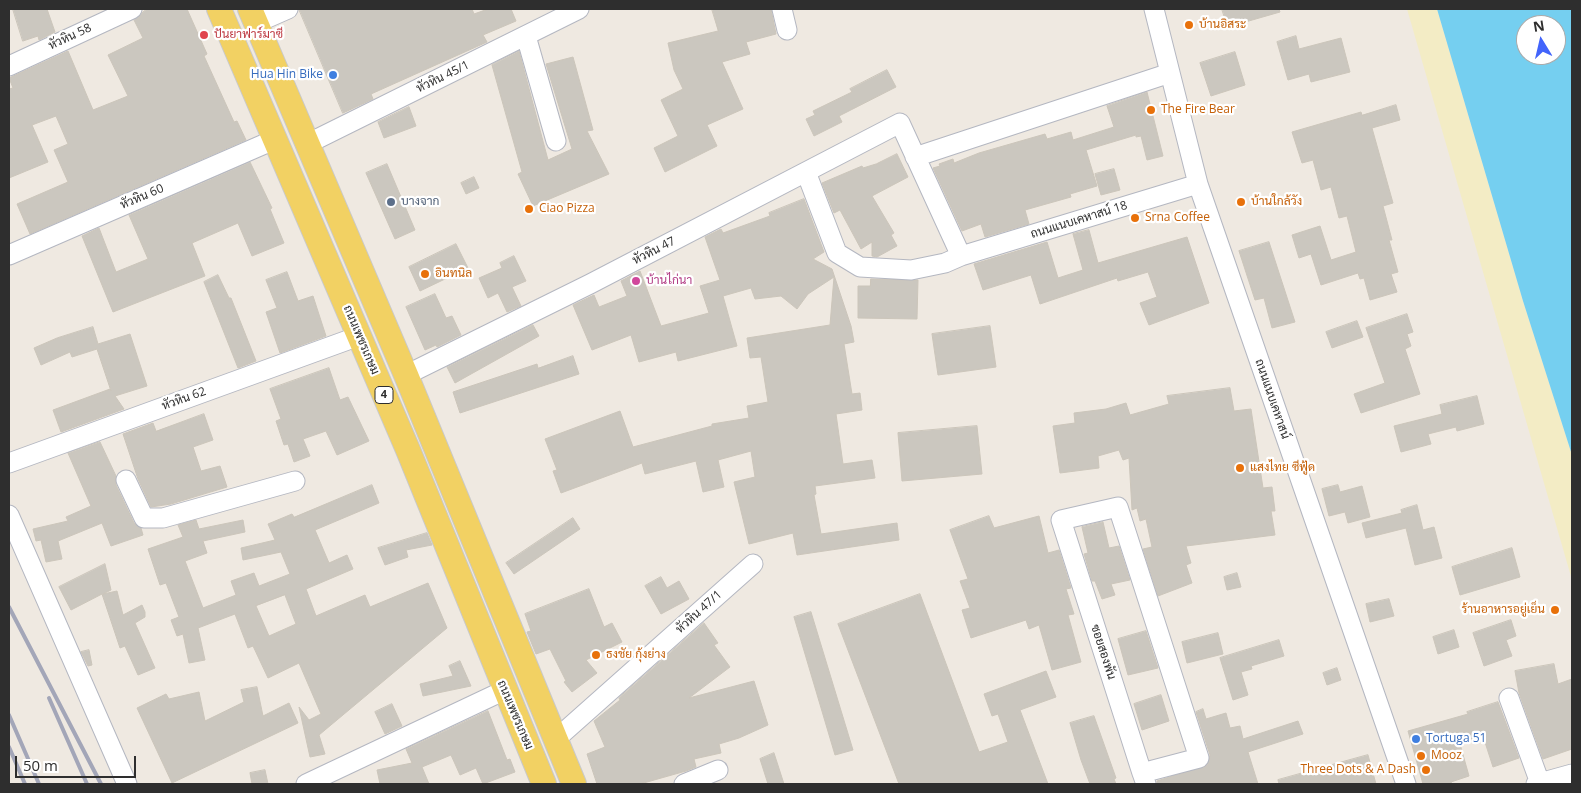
<!DOCTYPE html>
<meta charset="utf-8">
<style>
body{margin:0}
#map{position:relative;width:1581px;height:793px;overflow:hidden;background:#efe9e1;font-family:"Open Sans",sans-serif}
canvas{display:block}
.frame{position:absolute;inset:0;border:10px solid #2e2e2e;pointer-events:none}
.north{position:absolute;left:1516px;top:15px;width:50px;height:50px;box-sizing:border-box;background:#fff;border:1px solid #ababab;border-radius:50%;rotate:351deg;font-size:14px;font-weight:700;line-height:20px;text-align:center;color:#2e2e2e}
.north::after{content:'';display:block;margin:auto;width:18px;height:22px;background:#4264fb;clip-path:polygon(50% 0,100% 100%,50% 72%,0 100%)}
.scale{position:absolute;left:15px;top:756px;width:121px;height:22px;box-sizing:border-box;border:2px solid #2e2e2e;border-top:0;padding-left:6px;font-size:15px;line-height:18px;white-space:nowrap;color:#2e2e2e;-webkit-text-stroke:4px #fff;paint-order:stroke}
</style>
<div id="map">
<canvas width="1581" height="793"></canvas>
<div class="frame"></div>
<div class="north">N</div>
<div class="scale">50 m</div>
</div>
<script>
const g = document.querySelector('canvas').getContext('2d');
g.lineJoin = 'round';
function fill(path, color) {
  g.fillStyle = color;
  g.fill(path, 'evenodd');
}
function strokePath(path, color, width, dash) {
  g.strokeStyle = color;
  g.lineWidth = width;
  g.lineCap = dash ? 'butt' : 'round';
  g.setLineDash(dash || []);
  g.stroke(path);
}
function label(font, color, halo, rows, align = 'center') {
  g.font = font + ' "Open Sans",Sarabun,sans-serif';
  g.lineWidth = 4.5;
  g.setLineDash([]);
  g.textBaseline = 'middle';
  g.strokeStyle = halo;
  g.fillStyle = color;
  for (const [text, x, y, turn = 0] of rows) {
    g.save();
    g.translate(x, y);
    g.rotate((+turn || 0) * Math.PI / 180);
    g.textAlign = isNaN(turn) ? turn : align;
    if (halo) g.strokeText(text, 0, 0);
    g.fillText(text, 0, 0);
    g.restore();
  }
}
fill(new Path2D(`
 M1407 9H1437L1523 301 1572 455V580Z`), '#f3ecc5');
fill(new Path2D(`
 M1437 9H1572V455L1523 301ZM1526 25H1556V55H1526Z`), '#75cff0');
const building = new Path2D(`
 M13 9H47L55 32 39 40 38 36 23 41Z
 M147 9H187L207 54 204 56 234 122 237 121 246 140 30 234 17 204 68 182 54 150 68 144 56 116 32 125 48 162 9 178V89L13 88 9 78 68 51 93 110 128 96 108 55 143 38 134 20Z
 M299 9H472L474 14 488 9H511L516 21 483 35 487 42 371 94 373 99 343 113Z
 M712 9H771L776 34 746 42 750 54 722 62 743 109 707 125 717 146 665 172 654 148 678 136 661 100 683 89 674 70 668 43 718 31Z
 M1222 9H1279L1280 12 1228 27Z
 M1296 36 1299 49 1341 38 1350 72 1311 82 1309 74 1288 80 1277 42Z
 M519 51 548 160 572 149 546 64 573 57 593 130 587 131 609 174 533 206 518 174 522 172 492 65Z
 M1235 52 1245 85 1211 96 1200 63Z
 M887 70 896 87 839 116 842 122 814 136 806 119 815 115 813 111 852 92 850 89Z
 M1147 92 1163 156 1147 160 1141 136 1136 137V135L1086 150 1097 186 1070 194 1071 197 1025 210 1029 224 985 237 981 224 962 231 933 168 940 166 939 164 953 159 954 163 979 153 1045 134 1047 139 1071 132 1073 140 1114 127 1107 106Z
 M1396 105 1400 120 1372 128 1393 203 1383 206 1392 240H1389L1398 272 1391 274 1397 292 1370 300 1364 278 1360 279 1358 273 1321 285 1311 254 1299 258 1292 235 1320 226 1331 260 1356 252 1347 216 1339 218 1331 187 1321 190 1313 160 1302 163 1292 132 1361 112 1362 115Z
 M409 107 416 126 384 138 378 122Z
 M897 154 908 177 872 196 894 233 891 235 897 246 877 257 872 256V242L861 249 840 210 834 213 822 183 862 166 863 168 876 164Z
 M250 162 272 208 270 209 284 243 252 256 238 223 192 243 205 276 113 312 82 236 99 228 116 272 148 259 129 215Z
 M387 164 415 230 395 239 366 173Z
 M1114 169 1120 190 1101 195 1095 174Z
 M474 177 479 188 466 194 461 183Z
 M804 199 824 252 813 259 832 269 851 326 854 342 844 344 852 394 860 393 862 410 836 414 843 464 872 460 875 478 815 486 816 494 814 495 821 534 897 523 899 540 797 555 793 533 749 544 734 482 755 477 751 451 718 460 724 487 703 492 696 461 645 474 642 463 561 493 553 471 557 470 545 439 620 411 633 447 712 426V424L749 418 747 406 768 402 761 357 750 358 747 338 830 325 834 277 808 294 797 309 781 296 755 299 751 288 723 296 737 346 678 361 676 352 639 362 631 335 592 350 573 305 594 295 599 307 627 296 621 281 640 271 661 326 709 313 700 286 720 280 705 237 721 229 723 233 770 216 769 213Z
 M1089 230 1098 263 1187 237 1209 303 1149 325 1140 303 1157 297 1148 272 1118 281 1117 278 1040 304 1031 275 983 290 974 264 1047 242 1058 278 1083 270 1073 234Z
 M1269 242 1295 322 1272 328 1264 298 1255 300 1239 251Z
 M456 244 468 268 420 291 409 267Z
 M514 256 526 281 512 287 521 306 507 312 498 293 488 298 479 278 502 268 500 263Z
 M287 272 298 301 313 296 326 336 280 353 266 312 277 308 266 280Z
 M218 275 229 298H231L256 361 238 368 204 282Z
 M871 279 918 280 917 319 858 318V286H870Z
 M435 294 446 318 452 316 461 335 437 347 436 345 425 350 406 307Z
 M1407 314 1413 332 1407 334 1411 346 1405 349 1420 394 1361 413 1354 394 1385 383 1366 328Z
 M1357 321 1363 337 1332 348 1326 332Z
 M533 325 539 336 455 383 447 367Z
 M990 326 996 367 938 375 932 334Z
 M93 327 98 344 130 334 147 386 115 396 124 409 61 432 53 410 110 389 111 391 97 349 72 357 70 352 41 365 34 348 57 338Z
 M573 356 579 374 460 413 453 392 537 364 538 368Z
 M329 368 340 400 348 397 369 441 337 455 326 431 303 439 310 456 294 462 288 444 284 445 276 421 281 419 270 389Z
 M1230 388 1234 411 1251 409 1263 488 1272 487 1275 511H1271L1275 535 1186 546 1191 563 1186 565 1192 583 1158 596 1143 549 1152 547 1146 519 1140 521 1137 508 1132 510 1129 458 1123 460 1119 450 1098 456 1099 468 1060 473 1053 426 1075 423 1074 413 1106 409 1126 403 1130 415 1169 404 1167 396Z
 M1477 396 1484 424 1457 431 1456 427 1428 434 1431 444 1401 452 1394 426 1442 414 1440 405Z
 M204 414 213 440 193 447 201 471 220 466 227 487 171 504 151 507 138 479 123 434 153 423 156 431Z
 M977 426 982 474 902 481 898 433Z
 M100 442 116 476V485L134 523 141 528 143 535 111 546 102 523 58 541 62 559 46 562 41 540 36 541 33 529 68 521 66 517 91 506 68 453Z
 M372 485 379 503 315 530 329 563 347 555 353 569 306 589 316 616 365 595 370 607 428 583 447 628 319 735 325 754 310 757 299 707 309 720 321 714 299 663 268 678 253 646 248 648 235 614 198 628 205 660 189 663 183 634 177 636 171 620 179 617 166 583 160 585 148 549 183 537 178 525 196 520 199 529 243 520 245 532 203 541 207 553 185 561 203 608 236 595 231 581 254 573 259 586 290 574 281 552 243 560 241 548 275 540 268 524 292 514 294 517ZM285 595 296 624 269 636 256 606Z
 M1338 485 1340 492 1362 486 1370 517 1348 523 1345 512 1329 516 1322 489Z
 M1417 505 1423 530 1434 527 1442 558 1415 565 1406 528 1366 538 1362 523 1402 513 1401 510Z
 M989 516 994 528 1039 516 1048 553 1059 550 1071 588 1066 589 1074 614 1068 615 1081 662 1052 670 1039 625 1029 629 1026 620 971 638 962 610 970 608 960 581 968 579 950 530Z
 M573 518 580 529 514 574 506 563Z
 M1103 522 1109 548 1119 546 1130 580 1111 584 1115 595 1102 599 1095 581H1092L1084 554 1088 553 1082 527Z
 M427 533 432 545 406 550 408 557 385 565 378 548Z
 M1512 548 1520 577 1460 595 1452 567Z
 M105 564 111 590 103 594 117 591 123 615 142 605 145 612V617L135 623 155 668 138 675 125 646 120 648 102 594 71 610 59 587Z
 M1237 573 1241 587 1227 590 1224 577Z
 M661 577 667 588 679 581 689 599 661 614 645 586Z
 M589 589 604 627 612 623 622 642 586 660 597 673 572 692 564 682 566 681 550 649 536 654 527 632 531 631 525 614Z
 M920 594 979 752 1008 742 998 714 992 716 984 694 1046 671 1056 697 1020 710 1048 784H899L838 624Z
 M1389 599 1394 616 1370 622 1366 604Z
 M811 612 853 750 835 755 794 617Z
 M1511 620 1516 636 1506 640 1512 656 1484 666 1473 633Z
 M704 623 718 643 714 645 730 667 689 698 754 681 768 725 739 738 719 744 721 753 694 759 696 767 686 771 640 784H597L587 754 605 747 594 721 620 700 619 698Z
 M1454 630 1459 647 1438 654 1433 637Z
 M1146 631 1158 668 1128 675 1118 639Z
 M1218 633 1223 654 1187 663 1182 642Z
 M1279 640 1284 656 1251 666 1252 669 1241 672 1248 695 1233 700 1220 658Z
 M89 650 92 665 88 666 81 652Z
 M460 661 471 686 423 696 420 684 453 676 449 666Z
 M1554 664 1558 684 1572 679V749L1543 759 1519 693 1515 671Z
 M1337 668 1341 680 1327 685 1323 673Z
 M257 687 263 716 289 703 298 723 172 783 137 708 166 694 169 699 199 692 205 721 244 702 241 690Z
 M1161 695 1169 721 1142 730 1134 704Z
 M1498 702 1519 758 1493 767 1483 736 1460 744 1469 776 1451 782 1452 784H1423L1408 731 1468 714 1467 712Z
 M392 704 402 726 385 734 375 712Z
 M1203 709 1206 719 1226 713 1230 728 1240 726 1243 739 1298 721 1303 734 1248 752 1258 784H1157V781L1207 765 1210 755 1196 712Z
 M488 711 507 760 510 759 515 772 483 784 476 768 460 775 451 755 422 767 429 784H380L377 770 412 763 406 749Z
 M1094 716 1116 778 1114 779 1116 784H1090L1081 760 1070 723Z
 M774 753 784 784H768L760 759Z
 M1368 755 1376 784H1279L1278 780Z
 M265 770 268 784H252L250 773Z`);
fill(building, '#cbc7bf');
strokePath(building, '#cbc5ba', 1);
const minor = new Path2D(`
 M782 9 787 30
 M1154 9 1198 184 1406 784
 M256 23 288 9
 M526 36 556 141
 M9 66 132 9
 M307 144 579 9
 M915 157 1170 73
 M806 172 837 253 860 267 911 270 945 263 961 256 1198 184
 M9 255 276 139
 M406 375 590 284 900 123 961 256
 M9 463 359 336
 M126 480 144 518H163L295 481
 M9 515 127 784
 M1509 698 1540 783
 M556 739 753 564
 M1142 773 1199 758 1118 507 1061 520 1142 773 1146 784
 M306 784 505 690
 M684 784 718 770
 M1536 784 1572 774`);
const major = new Path2D(`
 M219 9 408 450 544 784
 M250 9 406 375 574 784`);
strokePath(minor, '#b4b7c1', 21);
strokePath(major, '#c9c9c9', 26);
strokePath(minor, '#fff', 19);
strokePath(major, '#f2d163', 24);
strokePath(new Path2D(`
 M9 607 101 784
 M49 698 87 784
 M9 715 39 784
 M9 747 25 784`), '#a3a6b8', 4);
for (const [x, y, r, color] of [
 [1189,25,5,"#e8710a"],
 [204,35,5,"#e0444e"],
 [333,75,5,"#3f7fe0"],
 [1151,110,5,"#e8710a"],
 [391,202,5,"#5c6f8a"],
 [1241,202,5,"#e8710a"],
 [529,209,5,"#e8710a"],
 [1135,218,5,"#e8710a"],
 [425,274,5,"#e8710a"],
 [636,281,5,"#d1479c"],
 [1240,468,5,"#e8710a"],
 [1555,610,5,"#e8710a"],
 [596,655,5,"#e8710a"],
 [1416,739,5,"#3f7fe0"],
 [1421,756,5,"#e8710a"],
 [1426,770,5,"#e8710a"]
]) {
  const dot = new Path2D();
  dot.arc(x, y, r, 0, 2 * Math.PI);
  g.fillStyle = color;
  g.fill(dot);
  strokePath(dot, '#fff', 2);
}
for (const [x, y, w] of [
 [384,395,18]
]) {
  const box = new Path2D();
  box.roundRect(x - w / 2, y - 8.5, w, 17, 4);
  g.fillStyle = '#fff';
  g.fill(box);
  strokePath(box, '#2e2e2e', 1);
}
label('bold 11px', '#2e2e2e', null, [
 ["4",384,395]
]);
label('12px', '#c56008', '#fff', [
 ["บ้านอิสระ",1199,25],
 ["The Fire Bear",1161,110],
 ["บ้านใกล้วัง",1251,202],
 ["Ciao Pizza",539,209],
 ["Srna Coffee",1145,218],
 ["อินทนิล",435,274],
 ["แสงไทย ซีฟู้ด",1250,468],
 ["ร้านอาหารอยู่เย็น",1545,610,"right"],
 ["ธงชัย กุ้งย่าง",606,655],
 ["Mooz",1431,756],
 ["Three Dots & A Dash",1416,770,"right"]
], 'left');
label('12px', '#be3a42', '#fff', [
 ["ปันยาฟาร์มาซี",214,35]
], 'left');
label('12px', '#2e2e2e', '#fff', [
 ["หัวหิน 58",70,37,-25],
 ["หัวหิน 45/1",443,77,-26],
 ["หัวหิน 60",142,197,-23],
 ["ถนนแนบเคหาสน์ 18",1079,220,-17],
 ["หัวหิน 47",654,251,-27],
 ["ถนนเพชรเกษม",361,340,67],
 ["หัวหิน 62",184,399,-20],
 ["ถนนแนบเคหาสน์",1272,399,71],
 ["หัวหิน 47/1",699,612,-42],
 ["ซอยสองพัน",1103,652,72],
 ["ถนนเพชรเกษม",515,715,67]
]);
label('12px', '#366cbe', '#fff', [
 ["Hua Hin Bike",323,75],
 ["Tortuga 51",1426,739,"left"]
], 'right');
label('12px', '#4e5e75', '#fff', [
 ["บางจาก",401,202]
], 'left');
label('12px', '#b23c85', '#fff', [
 ["บ้านไก่นา",646,281]
], 'left');
</script>
